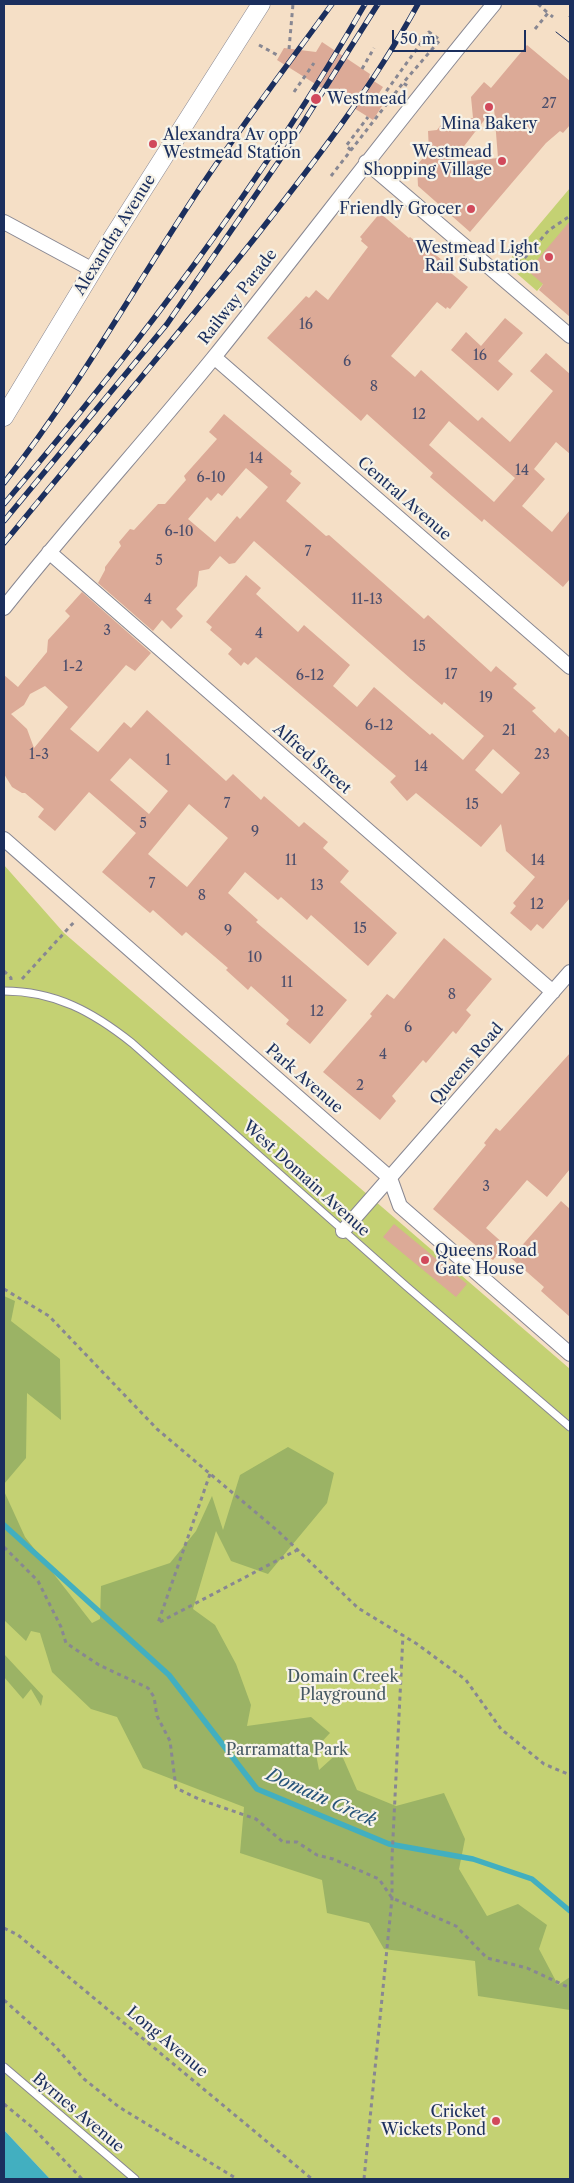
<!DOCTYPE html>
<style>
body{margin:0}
#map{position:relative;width:574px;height:2183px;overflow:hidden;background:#f5dfc6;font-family:"Libre Caslon Text",serif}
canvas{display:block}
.frame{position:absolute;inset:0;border:5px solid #1b2f5e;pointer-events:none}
.scale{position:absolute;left:392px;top:30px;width:134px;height:22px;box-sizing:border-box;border:2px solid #1b2f5e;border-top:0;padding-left:6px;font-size:15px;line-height:18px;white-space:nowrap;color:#1b2f5e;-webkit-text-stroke:4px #f7f3e8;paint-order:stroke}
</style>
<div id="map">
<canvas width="574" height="2183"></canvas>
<div class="frame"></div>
<div class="scale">50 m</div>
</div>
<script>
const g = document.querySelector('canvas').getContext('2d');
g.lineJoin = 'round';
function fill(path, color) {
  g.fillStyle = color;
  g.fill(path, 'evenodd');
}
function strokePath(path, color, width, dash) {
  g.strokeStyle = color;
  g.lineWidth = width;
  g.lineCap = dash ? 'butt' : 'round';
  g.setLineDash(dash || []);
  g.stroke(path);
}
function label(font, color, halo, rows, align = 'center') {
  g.font = font + ' "Libre Caslon Text",serif';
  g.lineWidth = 4.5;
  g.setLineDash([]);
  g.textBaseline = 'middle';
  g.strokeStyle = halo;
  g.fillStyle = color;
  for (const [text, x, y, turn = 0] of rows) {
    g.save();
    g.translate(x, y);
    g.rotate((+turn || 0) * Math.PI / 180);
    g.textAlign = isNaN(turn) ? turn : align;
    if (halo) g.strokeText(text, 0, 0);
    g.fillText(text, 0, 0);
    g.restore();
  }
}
fill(new Path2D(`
 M570 188V253L537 291 506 264Z
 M4 865 64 933 570 1369V2179H50L4 2130Z`), '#c4d173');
fill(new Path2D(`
 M4 1296 15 1301 11 1321 60 1359 61 1420 27 1393 26 1458 4 1484Z
 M288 1447 334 1473 327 1503 268 1574 231 1561 216 1531 193 1609 215 1625 236 1664 251 1705 247 1726 311 1717 330 1733 315 1749 319 1770 340 1751 357 1790 396 1806 444 1793 465 1839 459 1869 487 1916 518 1904 547 1925 539 1949 558 1985 570 1977V2010L478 1996 475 1961 384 1949 369 1923 327 1913 322 1880 240 1853 244 1807 143 1768 117 1717 91 1709 52 1672 40 1633 31 1631 26 1641 4 1620V1491L25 1537 92 1623 100 1619 101 1586 170 1563 196 1531 212 1496 223 1530 240 1475Z
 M4 1654 43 1696 41 1706 31 1689 23 1699 4 1677Z`), '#9bb365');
fill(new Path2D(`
 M4 2130 50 2179H4Z`), '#42afc0');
strokePath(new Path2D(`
 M4 1525 169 1675 257 1789 389 1844 473 1859 532 1879 570 1911`), '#42afc0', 5.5);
fill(new Path2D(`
 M322 42 370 74 369 78 383 87 374 101 382 106 373 120 277 60 284 48 316 52Z
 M527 45 570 81V125L563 133 560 131 546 143 470 232 418 186 417 165 429 151 428 131 437 130 444 121 473 118 471 97 484 82 491 88ZM494 108 498 158 451 163 475 132Z
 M380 213 409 238 410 237 426 250 427 248 442 260 440 263 441 265 468 287 450 309 447 307 446 309 437 302 391 356 415 377 421 370 478 421 482 417 510 442 553 391 530 371 546 353 570 374V454L556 442 534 469 545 479 522 506 552 532 570 510V579L563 587 484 519 482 522 430 477 433 473 367 414 361 421 267 338 306 296 309 298 316 290 328 300 368 247 361 241 362 239 360 237ZM449 421 515 478 494 502 429 445Z
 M570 221V317L539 290 543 284 528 271Z
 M505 318 523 333 498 361 513 374 498 391 451 350 466 332 481 346Z
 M224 414 292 471 290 474 301 483 286 501 326 536 329 535 424 619 428 615 491 672 496 666 517 684 513 688 536 708 532 711 555 733 559 728 570 738V898L543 929 537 924 531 931 510 913 516 906 513 903 535 877 506 851 501 824 481 847 416 793 407 801 390 782 396 776 256 657 248 665 244 662 241 666 228 654 232 649 210 630 212 627 206 622 246 575 261 588 256 594 298 632 304 625 350 665 333 686 357 707 374 687 430 735 432 733 463 760 484 736 444 702 442 705 411 679 254 541 235 563 229 564 220 556 209 569 199 571 197 586 176 609 183 616 171 629 162 620 153 631 98 583 105 570V567L121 546 119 542 130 529 134 530 158 504H165L186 480 184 476 217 439 209 432ZM246 468 268 487 240 519 237 516 215 542 188 519 207 497 211 501 218 493 222 496ZM493 749 520 773 502 794 475 770Z
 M82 592 151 653 135 671 126 665 70 729 98 752 124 722 131 728 147 710 226 781 233 774 261 800 264 796 299 827 304 822 328 842 323 848 349 871 340 882 397 933 368 966 311 915 307 920 281 897 278 900 245 872 228 893 258 920 256 922 347 1000 310 1044 286 1024 289 1020 251 986 248 990 226 970 228 968 186 932 182 936 153 910 150 913 102 872 136 833 89 792 55 831 38 817 44 809 25 793H22L12 787 4 774V675L18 687 47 652 48 640 70 616 65 611ZM45 686 68 707 34 748 27 729 11 714 24 705 30 694ZM130 758 168 791 149 814 110 780ZM189 804 228 838 187 887 148 854Z
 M444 938 492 979 466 1010 471 1015 456 1034 453 1031 426 1063 423 1060 392 1096 396 1101 380 1120 323 1072 372 1016 370 1014 387 994 394 999Z
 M570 1053V1169L547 1197 527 1180 486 1228 505 1245 493 1260 433 1209 486 1145 484 1143 496 1128 500 1131Z
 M561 1201 570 1209V1317L541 1291 544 1287 511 1258Z
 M394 1224 467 1284 456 1297 383 1237Z`), '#dcaa97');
const service = new Path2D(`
 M4 991C55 991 93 1012 132 1043L406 1286 570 1427
 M4 2067 135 2179`);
const minor = new Path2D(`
 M366 162 570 336
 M4 222 93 270
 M214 357 570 667
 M49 552 553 992
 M4 608C72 522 146 441 215 356 309 239 399 119 494 4
 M4 839 390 1178 400 1206 570 1354
 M343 1231 570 972`);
const tertiary = new Path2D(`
 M4 417 113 237 261 4`);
strokePath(service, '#888792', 9);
strokePath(minor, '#888792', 16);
strokePath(tertiary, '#888792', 19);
strokePath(new Path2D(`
 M538 4 548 13
 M535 29 548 13 553 17
 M259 45 279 56
 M289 49 293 4
 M362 69 374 48
 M294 92 314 63
 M377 104 429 32 440 40 403 83 408 86
 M351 150 346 146 368 117
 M331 176 403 83
 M514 270 549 230 570 216
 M4 971 11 978V981
 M22 979 75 921
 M4 1289 49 1316 157 1429 279 1532 358 1608 417 1644 466 1680 501 1729 544 1764 570 1775
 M210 1474 158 1623 297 1550
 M4 1547 38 1581 61 1627 66 1643 99 1665 148 1688 154 1697 157 1716 170 1741 176 1788 201 1800 256 1819 283 1842H297L317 1855 333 1859 379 1879 392 1898 456 1926 487 1958 527 1968 570 1988
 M4 1928 18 1935 312 2179
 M4 2000 54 2045 84 2079 119 2107 237 2179
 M4 2104 33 2128 82 2179
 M364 2179 392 1898V1858L403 1635`), '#888792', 3, [4, 4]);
strokePath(service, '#fff', 7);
strokePath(minor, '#fff', 14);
strokePath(tertiary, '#fff', 18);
strokePath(new Path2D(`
 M569 17 570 18
 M556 32 570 43`), '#1b2f5e', 1);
const rail = new Path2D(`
 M4 483C76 392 132 291 196 194 239 129 286 67 332 4
 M4 504C137 347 263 182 365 4
 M4 521 167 324 279 161 378 4
 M4 543C87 442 172 342 254 239 313 164 372 88 418 4`);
strokePath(rail, '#1b2f5e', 5.5);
strokePath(rail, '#f7f3e8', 4, [11]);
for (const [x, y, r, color] of [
 [316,99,6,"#d1495b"],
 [489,107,5,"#d1495b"],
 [153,144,5,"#d1495b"],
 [502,161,5,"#d1495b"],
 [471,209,5,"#d1495b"],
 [549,257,5,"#d1495b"],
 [425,1260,5,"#d1495b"],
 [496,2121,5,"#d1495b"]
]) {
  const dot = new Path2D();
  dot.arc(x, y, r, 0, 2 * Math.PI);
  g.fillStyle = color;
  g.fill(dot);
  strokePath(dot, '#f7f3e8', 2);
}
label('14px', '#4b4e6c', null, [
 ["27",549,104],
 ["16",306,325],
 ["16",480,356],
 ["6",347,362],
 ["8",374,387],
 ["12",419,415],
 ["14",256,459],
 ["14",522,471],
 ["6-10",211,478],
 ["6-10",179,532],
 ["7",308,552],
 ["5",159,561],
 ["4",148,600],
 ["11-13",367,600],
 ["3",107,631],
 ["4",259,634],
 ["15",419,647],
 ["1-2",73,667],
 ["17",451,675],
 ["6-12",310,676],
 ["19",486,698],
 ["6-12",379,726],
 ["21",509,731],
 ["1-3",39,755],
 ["23",542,755],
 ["1",168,761],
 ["14",421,767],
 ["7",227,804],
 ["15",472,805],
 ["5",143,824],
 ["9",255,832],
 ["11",291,861],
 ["14",538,861],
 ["7",152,884],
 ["13",317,886],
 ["8",202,896],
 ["12",537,905],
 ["15",360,929],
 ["9",228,931],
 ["10",255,958],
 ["11",287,983],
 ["8",452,995],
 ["12",317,1012],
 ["6",408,1028],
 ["4",383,1055],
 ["2",360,1086],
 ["3",486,1187]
]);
label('16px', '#1b2f5e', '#f7f3e8', [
 ["Westmead",327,99,"left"],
 ["Mina Bakery",489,124,"center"],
 ["Alexandra Av opp",163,135,"left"],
 ["Westmead Station",163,153,"left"],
 ["Westmead",492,152],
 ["Shopping Village",492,170],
 ["Friendly Grocer",461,209],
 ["Westmead Light",539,248],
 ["Rail Substation",539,266],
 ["Queens Road",435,1251,"left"],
 ["Gate House",435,1269,"left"],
 ["Cricket",486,2112],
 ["Wickets Pond",486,2130]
], 'right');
label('16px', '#1b2f5e', '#f7f3e8', [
 ["Alexandra Avenue",115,235,-58],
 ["Railway Parade",238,297,-52],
 ["Central Avenue",404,499,41],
 ["Alfred Street",312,759,41],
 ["Queens Road",467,1064,-49],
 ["Park Avenue",304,1079,41],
 ["West Domain Avenue",306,1179,42],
 ["Long Avenue",167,2042,40],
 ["Byrnes Avenue",78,2113,40]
]);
label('16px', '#455863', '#f7f3e8', [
 ["Domain Creek",343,1677],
 ["Playground",343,1695],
 ["Parramatta Park",287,1750]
]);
label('italic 18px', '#27557b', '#f7f3e8', [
 ["Domain Creek",321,1798,24]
]);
</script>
